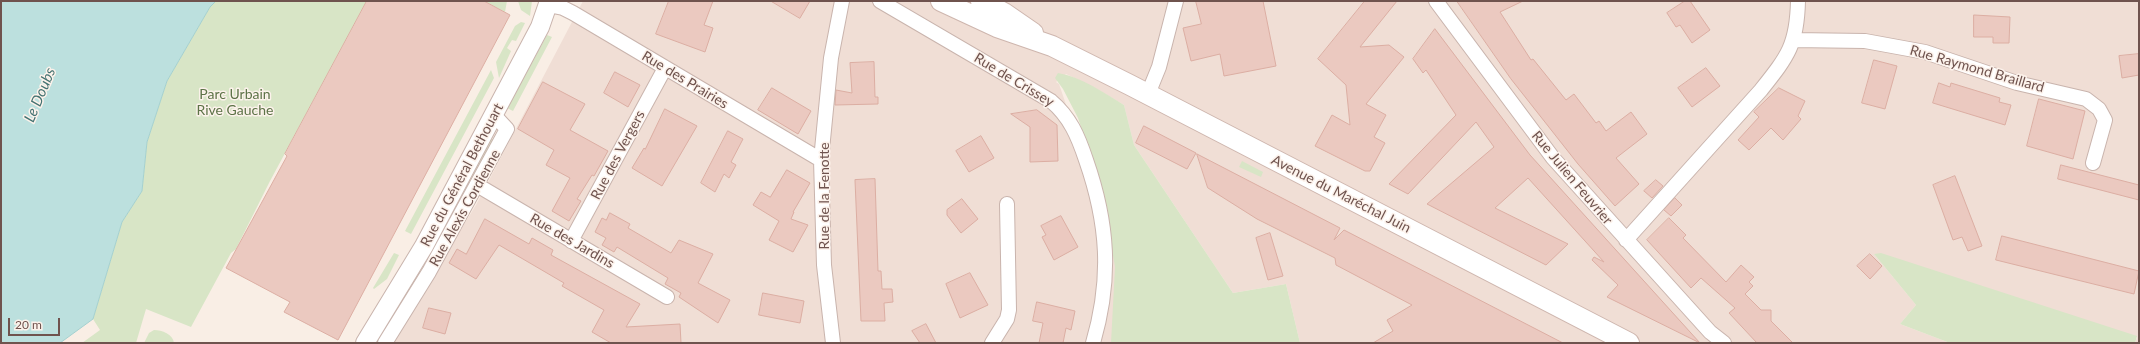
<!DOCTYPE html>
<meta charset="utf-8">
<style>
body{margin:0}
#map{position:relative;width:2140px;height:344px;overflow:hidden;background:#f9eee5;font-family:Lato,sans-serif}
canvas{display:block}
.frame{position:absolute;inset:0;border:2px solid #6f534e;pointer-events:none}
.scale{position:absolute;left:8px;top:318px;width:52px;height:18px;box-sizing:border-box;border:2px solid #6f534e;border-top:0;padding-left:5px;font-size:12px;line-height:14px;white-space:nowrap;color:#6f534e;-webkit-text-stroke:3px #fcf2eb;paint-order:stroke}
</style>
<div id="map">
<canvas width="2140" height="344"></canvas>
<div class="frame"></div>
<div class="scale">20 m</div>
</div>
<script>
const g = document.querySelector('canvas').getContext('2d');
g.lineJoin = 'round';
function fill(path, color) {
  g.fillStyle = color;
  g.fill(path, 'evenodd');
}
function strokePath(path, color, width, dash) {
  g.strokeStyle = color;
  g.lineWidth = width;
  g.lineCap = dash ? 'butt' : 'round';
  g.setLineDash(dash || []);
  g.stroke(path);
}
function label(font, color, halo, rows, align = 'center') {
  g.font = font + ' Lato,sans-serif';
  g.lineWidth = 3;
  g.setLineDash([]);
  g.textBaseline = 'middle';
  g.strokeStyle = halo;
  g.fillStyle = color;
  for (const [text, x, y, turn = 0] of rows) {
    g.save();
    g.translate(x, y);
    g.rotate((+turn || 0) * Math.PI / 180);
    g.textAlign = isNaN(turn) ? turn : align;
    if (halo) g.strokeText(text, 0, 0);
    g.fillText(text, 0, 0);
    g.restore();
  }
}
fill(new Path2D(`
 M583 1H954L971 9V1H2139V343H2135L2137 337 1874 254 1916 305 1900 324 1950 343H1300L1286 284 1233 293 1134 145 1124 105 1095 88 1066 74 1056 82 1059 84 1147 343H391L476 205Z`), '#f0ded5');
fill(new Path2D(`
 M216 1H367L270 181 236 249 231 253 191 327 146 309 136 343H82L100 330 93 319 122 222 142 191 147 142 167 81 210 7Z
 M484 1H507L505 12Z
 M518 1H532L530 16 521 10Z
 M521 22 525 23 516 41 512 40 507 48 511 51 499 78 496 62 515 26Z
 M547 35 552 37 513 111 507 108Z
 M491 70 494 78 411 234 405 231Z
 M1058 73C1082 77 1104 93 1124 105L1134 145 1233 293 1286 284 1300 343H1111L1115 267 1105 207 1090 154 1078 118 1063 89 1055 78Z
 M491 139 496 141 438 249 434 246Z
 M1242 161 1263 172 1261 177 1239 167Z
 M394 253 399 255 387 279 374 289 373 288Z
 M1881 253 2137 336 2135 343H1950L1900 324 1916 305 1874 254Z
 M419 271 423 273 379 343H373Z
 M154 330C162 330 173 334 174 343H144L149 333Z`), '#d8e5c6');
const water = new Path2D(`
 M1 1H216L210 7 167 81 147 142 142 191 122 222 93 319 60 343H1Z`);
fill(water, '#bce0de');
strokePath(water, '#a4d0cf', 1);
const building = new Path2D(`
 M367 1H484L510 15 338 340 284 312 290 302 226 268 287 156 285 154Z
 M669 1H713L704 25 713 28 705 52 656 34Z
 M771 1H810L800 18Z
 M1196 1H1263L1276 66 1224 76 1220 54 1191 61 1183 28 1201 24Z
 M1365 1H1397L1360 47 1389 45 1404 57 1366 104 1386 115 1374 137 1385 143 1370 171H1365L1315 146 1332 115 1350 125 1346 85 1318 59Z
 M1457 1H1523L1500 12 1531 60 1533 59 1566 100 1574 94 1596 123 1599 121 1606 131 1631 112 1647 134 1616 158 1639 184 1615 206 1578 164 1511 79Z
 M1685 1H1690L1710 30 1692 43 1680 25 1676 27 1667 13Z
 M1974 15 2010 17 2009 43H1993V37H1974Z
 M1435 29 1530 155 1700 343 1607 297 1618 285 1592 260 1594 257 1604 262 1528 178 1495 208 1568 244 1546 265 1427 204 1494 147 1476 122 1408 194 1389 184 1456 115 1426 70 1423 73 1413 59Z
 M2139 54V75L2122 78 2119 56Z
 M1874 60 1897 66 1885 109 1862 103Z
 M874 62 875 97H878V104L835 105 836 90 852 93 850 63Z
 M1706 68 1720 86 1692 107 1678 88Z
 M615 72 640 85 628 107 604 93Z
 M543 82 585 104 570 130 608 151 594 176 592 175 577 199 581 201 569 221 552 211 570 178 546 165 554 150 518 129Z
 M1939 83 1950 87 1951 83 2000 98 1999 102 2011 105 2005 125 1933 103Z
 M772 88 811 111 798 134 758 110Z
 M1779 88 1805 101 1798 116 1801 119 1783 140 1771 128 1749 150 1738 140 1759 117 1754 112Z
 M2039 99 2085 111 2073 159 2027 146Z
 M665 109 697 126 662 186 632 168 644 148 645 149Z
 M1037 110 1057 125 1058 161 1030 162V127L1011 114Z
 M1144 126 1196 153 1187 169 1136 143Z
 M728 131 743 139 731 162 736 165 729 178 724 174 715 192 701 183Z
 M981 136 994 158 969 172 956 151Z
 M1197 154 1340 228 1334 240 1344 230 1563 343H1373L1393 331 1387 320 1412 305 1336 265 1335 258 1257 219 1208 188Z
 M2061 165 2139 185V200L2058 179Z
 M787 170 810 183 793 212H794L791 219 808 225 793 252 769 240 779 221 753 205 761 192 770 197Z
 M1955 176 1982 246 1968 251 1962 237 1953 240 1933 185Z
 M875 179 878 271H881L882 289H892L893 302 884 303 885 321H861L855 180Z
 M1656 180 1663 186 1652 198 1644 191Z
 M1675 198 1682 205 1671 216 1664 210Z
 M962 199 978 219 961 233 947 215V210Z
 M610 213 630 224 628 228 671 253 679 240 713 254 698 283 730 300 718 323 679 297 681 293 665 284 668 278 617 247 614 252 602 245 606 238 595 232 602 218 606 220Z
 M1061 216 1078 247 1054 260 1042 237 1046 235 1041 226Z
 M1669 218 1686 235 1683 238 1726 282 1741 265 1754 277 1749 282 1753 286 1745 294 1761 310H1771V321L1793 343H1757L1729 313 1735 308 1701 278 1691 288 1647 240Z
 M485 219 529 244 532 238 553 250 551 255 640 304 626 327 680 324 681 343H611L592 332 604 310 562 286 564 283 499 245 476 279 449 263 457 249 466 254Z
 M1270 233 1283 276 1268 280 1256 238Z
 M2002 236 2139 271 2134 294 1996 260Z
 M1870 254 1882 266 1870 279 1857 266Z
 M970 273 988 305 960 318 946 284Z
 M763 293 804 301 800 323 759 315Z
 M1037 302 1075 311 1071 330 1066 328 1063 343H1039L1043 323 1033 321Z
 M429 308 451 313 445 334 423 328Z
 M926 324 936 343H920L912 331Z`);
fill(building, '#ebc9c0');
strokePath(building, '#dcaea3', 1);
const minor = new Path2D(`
 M880 1 1051 101C1070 117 1078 136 1086 160 1108 223 1112 278 1093 343
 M1436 1 1553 158 1710 332 1724 343
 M548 5 563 8 573 13 821 160
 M1794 40 1865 41 1925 52 2017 83 2086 99 2099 109 2105 120 2093 163
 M1148 94 1159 67 1176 1
 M477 185 667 297
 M1626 240 1761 90C1788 56 1797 45 1798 1
 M571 241 665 68
 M385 343 429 272 507 129 494 115
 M833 343 824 265 821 160 831 58 842 1
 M992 343 1007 319 1009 310 1007 204`);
const tertiary = new Path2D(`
 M365 343 424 246 540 27 549 1`);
const secondary = new Path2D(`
 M941 1 997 27 1052 46 1130 85 1629 343
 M981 1 1004 13 1033 33`);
strokePath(minor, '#c9b4ad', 16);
strokePath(tertiary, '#c9b4ad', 20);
strokePath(secondary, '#ceb6ae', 22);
strokePath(minor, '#fff', 14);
strokePath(tertiary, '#fff', 18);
strokePath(secondary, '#fff', 20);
label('14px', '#6f534e', '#fcf2eb', [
 ["Rue Raymond Braillard",1977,69,16],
 ["Rue des Prairies",685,80,31],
 ["Rue de Crissey",1014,80,31],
 ["Rue des Vergers",618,155,-62],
 ["Rue du Général Bethouart",462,175,-62],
 ["Rue Julien Feuvrier",1572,178,50],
 ["Avenue du Maréchal Juin",1341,194,27],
 ["Rue de la Fenotte",824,196,-90],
 ["Rue Alexis Cordienne",465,208,-61],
 ["Rue des Jardins",572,241,30]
]);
label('14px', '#5d7347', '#fcf2eb', [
 ["Parc Urbain",235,94],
 ["Rive Gauche",235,110]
]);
label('italic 15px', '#437271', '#fcf2eb', [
 ["Le Doubs",40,95,-67]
]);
</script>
